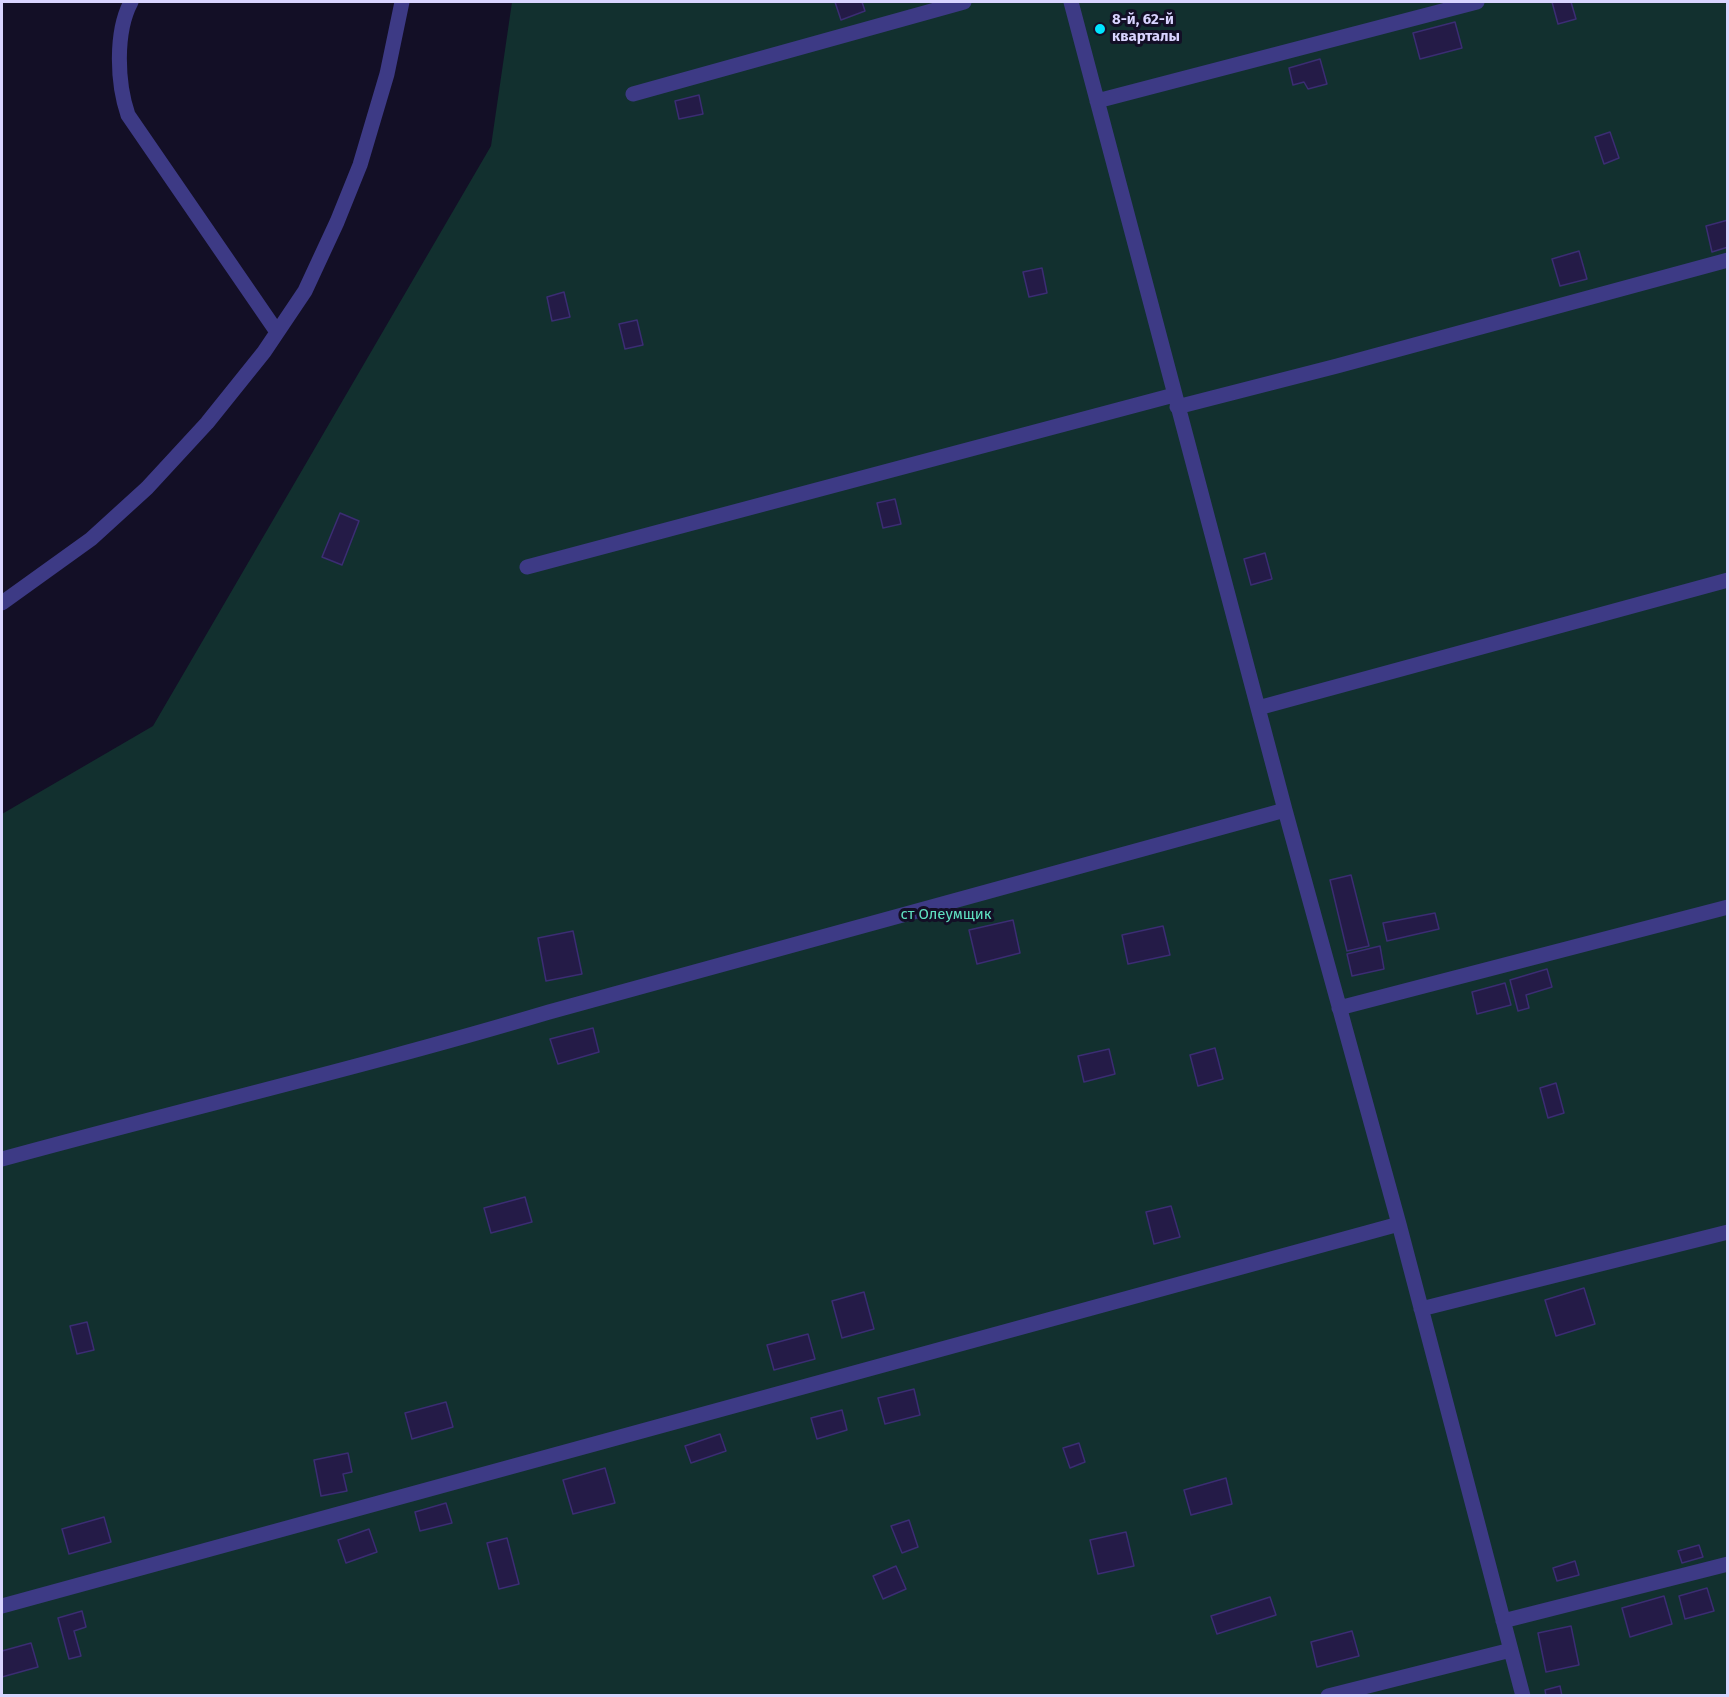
<!DOCTYPE html>
<meta charset="utf-8">
<style>
body{margin:0}
#map{position:relative;width:1729px;height:1697px;overflow:hidden;background:#130f26;font-family:"Fira Sans",sans-serif}
canvas{display:block}
.frame{position:absolute;inset:0;border:3px solid #d9d4ff;pointer-events:none}
</style>
<div id="map">
<canvas width="1729" height="1697"></canvas>
<div class="frame"></div>
</div>
<script>
const g = document.querySelector('canvas').getContext('2d');
g.lineJoin = 'round';
function fill(path, color) {
  g.fillStyle = color;
  g.fill(path, 'evenodd');
}
function strokePath(path, color, width, dash) {
  g.strokeStyle = color;
  g.lineWidth = width;
  g.lineCap = dash ? 'butt' : 'round';
  g.setLineDash(dash || []);
  g.stroke(path);
}
function label(font, color, halo, rows, align = 'center') {
  g.font = font + ' "Fira Sans",sans-serif';
  g.lineWidth = 6;
  g.setLineDash([]);
  g.textBaseline = 'middle';
  g.strokeStyle = halo;
  g.fillStyle = color;
  for (const [text, x, y, turn = 0] of rows) {
    g.save();
    g.translate(x, y);
    g.rotate((+turn || 0) * Math.PI / 180);
    g.textAlign = isNaN(turn) ? turn : align;
    if (halo) g.strokeText(text, 0, 0);
    g.fillText(text, 0, 0);
    g.restore();
  }
}
fill(new Path2D(`
 M512 2H1727V1695H2V814L153 726 491 146Z`), '#12302f');
const building = new Path2D(`
 M835 2H862L865 11 841 20Z
 M1552 2H1571L1576 19 1558 24Z
 M1455 22 1462 48 1420 59 1413 33Z
 M1320 59 1327 84 1308 89 1304 82 1293 85 1289 68Z
 M699 95 703 114 679 119 675 101Z
 M1610 132 1619 158 1604 164 1595 137Z
 M1728 220V247L1712 252 1706 226Z
 M1579 251 1587 279 1560 286 1552 259Z
 M1042 268 1047 293 1029 297 1023 272Z
 M564 292 570 317 552 321 547 297Z
 M637 320 643 345 625 349 619 324Z
 M895 499 901 524 883 528 877 503Z
 M340 513 359 521 342 565 322 557Z
 M1265 553 1272 579 1251 585 1244 559Z
 M1351 875 1369 946 1347 951 1330 880Z
 M1435 913 1439 929 1387 941 1383 923Z
 M1013 920 1020 953 977 964 969 930Z
 M1163 926 1170 955 1128 964 1122 935Z
 M573 931 582 974 546 981 538 938Z
 M1380 946 1384 969 1352 976 1347 954Z
 M1547 969 1552 987 1526 995 1529 1008 1518 1011 1510 980Z
 M1505 983 1511 1005 1477 1014 1472 992Z
 M593 1028 599 1052 558 1064 550 1039Z
 M1215 1048 1223 1079 1198 1086 1190 1055Z
 M1109 1049 1115 1074 1084 1082 1078 1056Z
 M1556 1083 1564 1113 1548 1118 1540 1088Z
 M525 1197 532 1222 491 1233 484 1208Z
 M1171 1206 1180 1237 1154 1244 1146 1212Z
 M1584 1288 1595 1324 1556 1336 1545 1300Z
 M864 1292 874 1329 842 1338 832 1301Z
 M87 1322 94 1350 77 1354 70 1326Z
 M808 1334 815 1359 774 1370 767 1345Z
 M914 1389 920 1415 885 1424 878 1398Z
 M446 1402 453 1427 412 1439 405 1413Z
 M842 1410 847 1430 817 1439 811 1418Z
 M720 1434 726 1451 691 1463 685 1446Z
 M1079 1443 1085 1462 1070 1468 1063 1448Z
 M348 1453 352 1472 343 1474 347 1491 321 1496 314 1460Z
 M605 1468 615 1503 573 1514 563 1480Z
 M1226 1478 1232 1504 1191 1515 1184 1490Z
 M446 1503 452 1523 420 1531 415 1512Z
 M104 1517 111 1542 69 1554 62 1529Z
 M909 1520 918 1547 902 1553 891 1526Z
 M369 1529 377 1552 346 1563 338 1540Z
 M1126 1532 1134 1566 1098 1574 1090 1540Z
 M507 1538 519 1584 499 1589 487 1543Z
 M1699 1545 1703 1557 1682 1563 1678 1551Z
 M1575 1561 1579 1575 1557 1581 1553 1568Z
 M896 1566 906 1589 883 1599 873 1576Z
 M1707 1588 1714 1611 1685 1619 1679 1596Z
 M1664 1596 1672 1624 1630 1637 1622 1608Z
 M1270 1597 1276 1615 1217 1634 1211 1616Z
 M82 1611 86 1627 74 1631 81 1656 69 1659 58 1618Z
 M1571 1626 1579 1665 1546 1672 1538 1633Z
 M1352 1631 1359 1656 1317 1667 1311 1642Z
 M31 1643 38 1667 2 1677V1651Z
 M1560 1686 1562 1696H1546L1545 1690Z`);
fill(building, '#241b47');
strokePath(building, '#3b2d73', 1.5);
strokePath(new Path2D(`
 M131 2C115 32 117 83 128 115L277 332
 M1071 2 1285 810 1399 1224 1523 1696
 M633 94 964 2
 M1097 101 1477 2
 M1177 407 1337 366 1728 260
 M527 567 1174 395
 M2 603 91 539 147 488 207 423 264 352 305 291 337 222 360 165 387 74 402 2
 M1258 708 1728 580
 M1339 1008 1728 907
 M2 1159C184 1109 368 1066 549 1012L1285 810
 M1421 1309 1728 1232
 M2 1606 1399 1224
 M1503 1621 1728 1564
 M1328 1696 1511 1650`), '#3d3a85', 15);
for (const [x, y, r, color] of [
 [1100,29,6,"#00e5ff"]
]) {
  const dot = new Path2D();
  dot.arc(x, y, r, 0, 2 * Math.PI);
  g.fillStyle = color;
  g.fill(dot);
  strokePath(dot, '#130f26', 2);
}
label('bold 15px', '#d9d4ff', '#130f26', [
 ["8-й, 62-й",1112,20],
 ["кварталы",1112,37]
], 'left');
label('15px', '#5fe0c0', '#130f26', [
 ["ст Олеумщик",946,915]
]);
</script>
